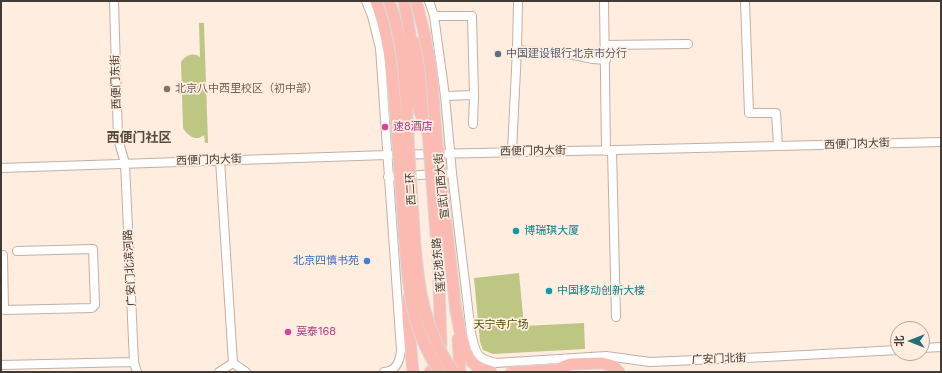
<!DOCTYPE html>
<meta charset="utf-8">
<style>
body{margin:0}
#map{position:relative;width:942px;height:373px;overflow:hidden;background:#ffede0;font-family:Inter,"Noto Sans SC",sans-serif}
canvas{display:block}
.frame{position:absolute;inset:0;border:2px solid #413a35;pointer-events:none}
.north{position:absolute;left:890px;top:321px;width:40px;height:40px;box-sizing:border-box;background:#ffede0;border:1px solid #b3a59c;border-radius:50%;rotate:270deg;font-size:11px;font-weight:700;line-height:16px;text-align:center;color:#413a35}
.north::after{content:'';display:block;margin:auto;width:14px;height:18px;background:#276f7b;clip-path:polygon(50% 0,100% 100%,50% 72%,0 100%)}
</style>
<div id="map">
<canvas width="942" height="373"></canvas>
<div class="frame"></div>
<div class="north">北</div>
</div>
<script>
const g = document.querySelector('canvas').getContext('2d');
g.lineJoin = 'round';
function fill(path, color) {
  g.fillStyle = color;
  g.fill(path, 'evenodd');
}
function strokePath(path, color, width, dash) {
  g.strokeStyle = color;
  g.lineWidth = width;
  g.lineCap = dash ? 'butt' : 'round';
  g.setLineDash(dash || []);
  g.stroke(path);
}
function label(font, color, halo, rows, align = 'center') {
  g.font = font + ' Inter,"Noto Sans SC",sans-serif';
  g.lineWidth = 3.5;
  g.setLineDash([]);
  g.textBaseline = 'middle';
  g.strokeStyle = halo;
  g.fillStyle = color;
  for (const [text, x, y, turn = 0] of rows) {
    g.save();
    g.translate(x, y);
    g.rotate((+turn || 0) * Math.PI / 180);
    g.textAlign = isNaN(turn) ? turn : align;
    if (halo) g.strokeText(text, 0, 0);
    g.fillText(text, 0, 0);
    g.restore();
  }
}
fill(new Path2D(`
 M199 23H204L208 143H205L204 135C196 142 188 136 183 128L181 62C186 55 193 52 200 57Z
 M519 273 524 326 584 323 585 349 493 354 483 350 480 342 474 278Z`), '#bec684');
const minor = new Path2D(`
 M114 1 118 139 125 163 134 362 137 372
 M366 1 372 16 380 48 401 350C400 361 397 371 384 372
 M429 1 434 16 445 96 452 173 471 333C476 353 475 358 496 363L606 356 650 362 767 357 898 350
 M604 1 606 151
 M745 1 749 113H776L778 146
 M434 16H472L474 95 473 124
 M605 45 688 44
 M517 50 574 55 593 59 606 60
 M445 96 474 95
 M512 151 517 50 518 1
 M612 151 616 317
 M220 160 233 363
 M1 168 387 155 615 150 941 142
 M388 177 452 173
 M3 255 4 310 92 308 95 305 93 249 17 251
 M922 348 941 347
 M233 363 246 372
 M1 365 134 362
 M219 372 233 363`);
const highway = new Path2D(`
 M376 1C392 43 393 88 397 132
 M389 1C405 44 405 88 408 133
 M404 1 410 34 414 91 419 110 428 133
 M417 43 421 64 426 113
 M408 299V317L413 372
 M456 311C460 328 461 354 476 366 480 369 486 370 491 372
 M458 339 460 372
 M555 370 571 364 602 363 613 366 619 372
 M430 372 437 365 441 345 438 258`);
strokePath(minor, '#c2b0a4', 10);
strokePath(highway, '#d9d8d7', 13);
strokePath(minor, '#fff', 8);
strokePath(highway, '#fbbbb2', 11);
const highwayBridge = new Path2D(`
 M416 1 424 32 431 68 436 133 456 311
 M397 132C399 165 402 197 404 230 408 282 409 327 440 372
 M408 133C409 160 411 188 413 215 416 270 420 327 454 372
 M428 133 438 258
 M511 372 555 370`);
strokePath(highwayBridge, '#d9d8d7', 13, []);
strokePath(highwayBridge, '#fbbbb2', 11);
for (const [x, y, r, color] of [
 [498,54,4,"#5c6f8a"],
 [167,89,4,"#8d6e63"],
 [385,127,4,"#d1479c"],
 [516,231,4,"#0f9aa8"],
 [367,261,4,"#3f7fe0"],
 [549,291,4,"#0f9aa8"],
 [288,332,4,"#d1479c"]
]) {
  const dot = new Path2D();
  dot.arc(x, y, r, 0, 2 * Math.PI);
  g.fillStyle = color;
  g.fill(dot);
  strokePath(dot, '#ffede0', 1.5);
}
label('11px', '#4e5e75', '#ffede0', [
 ["中国建设银行北京市分行",506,54]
], 'left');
label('11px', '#413a35', '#ffede0', [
 ["西便门东街",116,82,-92],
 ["西便门内大街",857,144,-2],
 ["西便门内大街",533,151,-1],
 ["西便门内大街",209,160,-2],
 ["宣武门西大街",442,186,-96],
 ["西二环",411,189,-93],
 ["莲花池东路",439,265,-95],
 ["广安门北滨河路",130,268,-93],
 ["广安门北街",719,359,-2]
]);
label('11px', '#785e54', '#ffede0', [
 ["北京八中西里校区（初中部）",175,89]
], 'left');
label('11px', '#b23c85', '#ffede0', [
 ["速8酒店",393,127],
 ["莫泰168",296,332]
], 'left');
label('11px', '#0d838f', '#ffede0', [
 ["博瑞琪大厦",524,231],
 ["中国移动创新大楼",557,291]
], 'left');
label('11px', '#366cbe', '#ffede0', [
 ["北京四慎书苑",359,261]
], 'right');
label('11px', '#4a4f02', '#ffede0', [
 ["天宁寺广场",501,325]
]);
label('bold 13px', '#57493e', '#ffede0', [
 ["西便门社区",139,138]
]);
</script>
